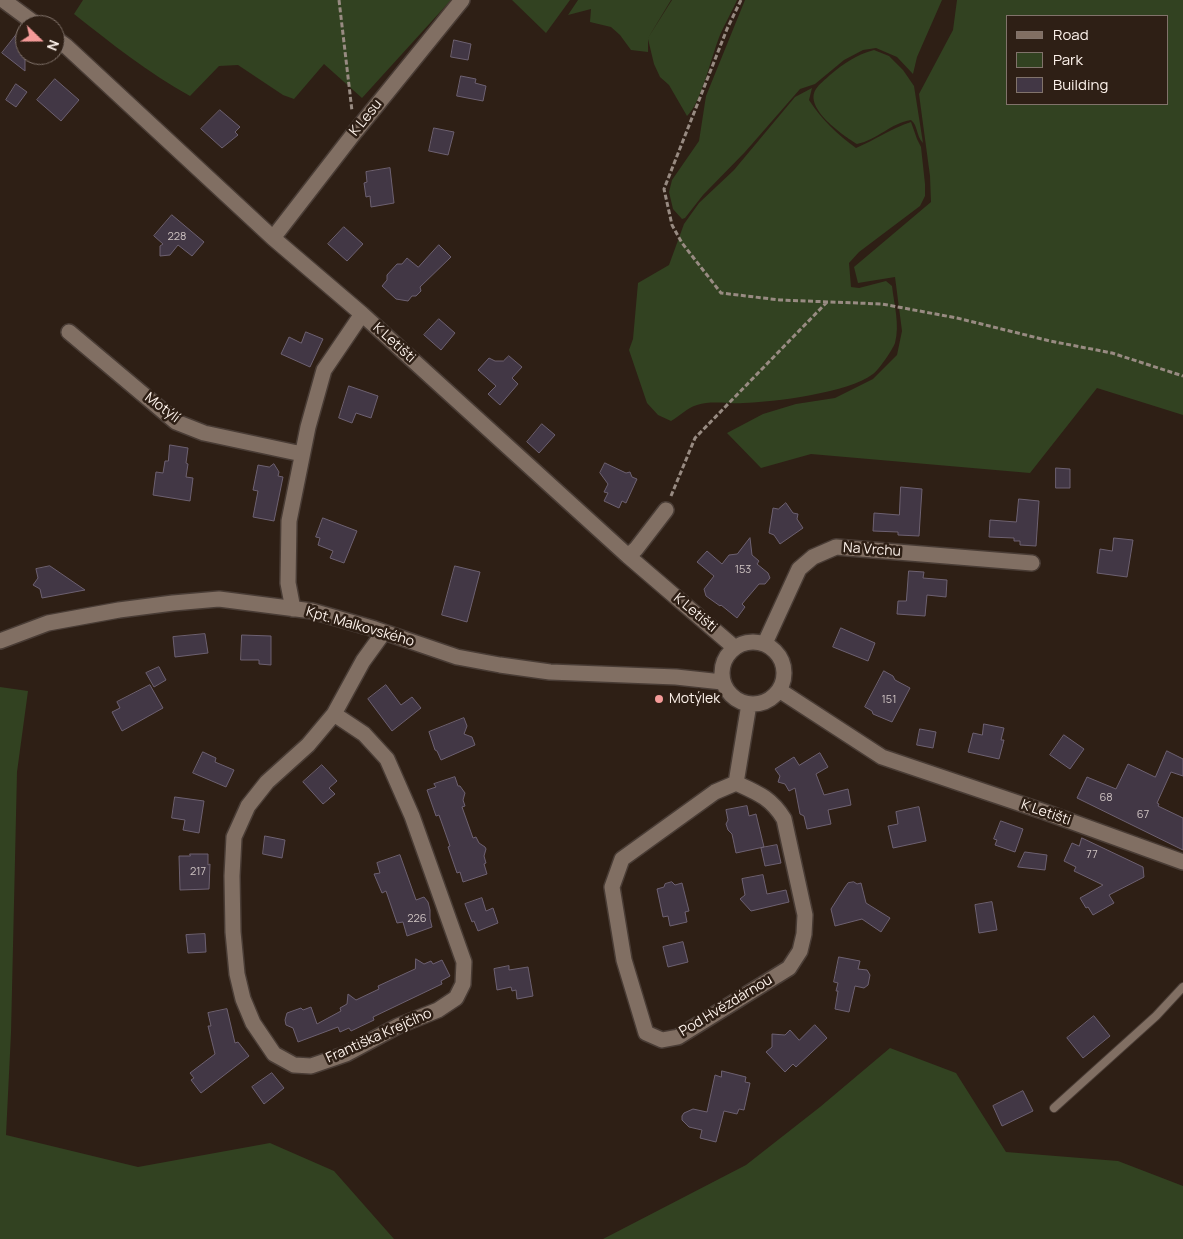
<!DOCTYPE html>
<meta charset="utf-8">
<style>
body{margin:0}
#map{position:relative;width:1183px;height:1239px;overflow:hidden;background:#2e1f15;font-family:Manrope,sans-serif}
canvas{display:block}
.legend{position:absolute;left:1006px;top:15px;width:162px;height:90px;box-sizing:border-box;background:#2e1f15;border:1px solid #81736b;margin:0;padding:6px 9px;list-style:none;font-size:15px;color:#fdf2eb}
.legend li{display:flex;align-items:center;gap:10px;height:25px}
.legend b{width:25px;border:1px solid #81736b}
.north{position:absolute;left:15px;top:15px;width:50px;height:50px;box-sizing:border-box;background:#2e1f15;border:1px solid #81736b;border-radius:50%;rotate:112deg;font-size:14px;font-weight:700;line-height:20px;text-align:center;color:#fdf2eb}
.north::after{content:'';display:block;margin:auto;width:18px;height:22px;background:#f59b99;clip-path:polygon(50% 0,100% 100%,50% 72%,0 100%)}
</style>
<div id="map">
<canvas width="1183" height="1239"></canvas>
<ul class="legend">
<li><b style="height:6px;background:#816f63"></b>Road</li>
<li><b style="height:14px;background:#324221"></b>Park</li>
<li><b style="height:14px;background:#423745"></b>Building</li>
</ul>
<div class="north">N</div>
</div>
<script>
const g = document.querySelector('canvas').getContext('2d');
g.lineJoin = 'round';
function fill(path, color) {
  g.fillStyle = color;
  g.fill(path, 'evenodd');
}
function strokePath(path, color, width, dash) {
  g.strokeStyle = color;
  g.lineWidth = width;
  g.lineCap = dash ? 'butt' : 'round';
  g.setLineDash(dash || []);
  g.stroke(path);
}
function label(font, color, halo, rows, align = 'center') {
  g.font = font + ' Manrope,sans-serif';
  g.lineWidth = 5;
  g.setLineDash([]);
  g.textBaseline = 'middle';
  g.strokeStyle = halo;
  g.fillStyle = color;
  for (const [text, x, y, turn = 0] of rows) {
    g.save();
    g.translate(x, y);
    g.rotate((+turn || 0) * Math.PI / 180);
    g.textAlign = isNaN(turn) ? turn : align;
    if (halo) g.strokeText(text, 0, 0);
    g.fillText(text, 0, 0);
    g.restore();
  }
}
fill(new Path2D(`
 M83 0H451L362 98 324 64 294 99 283 95 238 65 219 66 190 96C148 73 111 43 74 14Z
 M512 0H570L546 33Z
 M578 0H671L648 38 672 0H737C732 12 725 23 720 35 712 54 701 104 687 116L669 85 660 77 654 64 648 39V52L631 50 620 35 611 27 590 22 591 9 568 15Z
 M745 0H942L917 57 913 74 897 57 876 48 863 50 844 60 815 84 800 89 745 152 703 195 685 218 682 219 673 209 669 192 672 180 699 141 706 96Z
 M957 0H1183V415L1097 388 1030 473 811 454 761 468 727 433 763 414 796 404 835 398 873 379 897 355 902 331 895 277 858 283 854 267 931 202 930 176 919 94 953 30ZM1007 16H1167V104H1007Z
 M874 50 889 56 903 70 914 86 923 143C916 136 918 125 911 120 891 123 877 140 857 144 844 136 803 108 816 89 819 84 826 79 830 75 844 63 856 55 874 50Z
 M812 88 809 100C822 120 837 134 856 148 875 140 892 128 911 122L917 139 921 147 925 184V196L920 206 859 252 849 263 851 287 859 288 886 281 892 286C894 304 900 325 895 343 893 349 878 371 873 374 848 393 774 402 743 403 727 404 712 400 697 405 687 408 680 416 671 421L658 415 647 403 629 350 633 339 638 283 669 265 684 224 699 203 734 170 795 97Z
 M0 687 28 691 17 772 11 1033 6 1135 138 1167 270 1143 334 1171 394 1239H0Z
 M890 1048 956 1073 1006 1152 1118 1161 1183 1186V1239H603L746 1165 820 1107Z`), '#324221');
const building = new Path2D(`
 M17 34 25 41V71L2 53Z
 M454 40 471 44 468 60 451 57Z
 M461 76 476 79 475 83 486 86 483 101 457 96Z
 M55 79 79 100 61 121 37 100Z
 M16 84 27 92 16 107 6 100Z
 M220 110 240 127 235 132 238 135 222 148 201 129Z
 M434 128 454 132 448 155 429 151Z
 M390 168 394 203 371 207 370 196 366 197 364 183 367 182 366 172Z
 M172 215 204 242 192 256 178 245 170 255 160 256V246L163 244 154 236Z
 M344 227 363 244 347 261 328 244Z
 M439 245 451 257 420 287 421 291 416 296H412L408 301 396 299 382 286 387 280V275L397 264H402L407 258 418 267Z
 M439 319 455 333 441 350 424 335Z
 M306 332 323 339 310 367 281 354 289 337 301 343Z
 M509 356 522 367 512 378 518 384 500 405 488 394 496 386 478 370 489 358 495 361H503Z
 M349 386 378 396 371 418 356 413 352 423 339 418Z
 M542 424 555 435 539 453 527 442Z
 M170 445 188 448 186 463 188 464 186 477 193 478 190 501 153 495 156 472 163 473 165 461H168Z
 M605 463 626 473 630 472 632 477 637 479 626 503 622 501 619 508 604 501 608 493 604 492 608 484 600 473Z
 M274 464 279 472 278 476 283 477 274 521 253 517 258 491 253 490 258 465 269 467Z
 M1056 468 1070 469V488H1056Z
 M901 487 922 489 919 536 898 535V532L873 531 874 513 899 515Z
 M1019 499 1039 501 1036 546 1020 545V541H1014V538L989 537 990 520 1016 522Z
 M786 503 793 513 798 514 797 519 803 528 780 544 774 535 769 533 773 508 778 509Z
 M323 518 357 531 344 563 330 558 333 551 318 545 320 538 316 537Z
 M750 538 752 555 759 561 757 564 768 573 770 578 765 584H759L742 604 745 607 737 618 721 605 720 606 706 596 704 589 714 576 697 562 707 551 722 564 729 555 737 554Z
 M1114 538 1133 540 1127 577 1097 573 1100 549 1112 551Z
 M50 566 85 590 42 598 40 589 33 585 38 578 36 569Z
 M455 566 480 572 467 622 442 615Z
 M909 571 924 572 923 578 947 580 946 597 927 595 925 616 897 614 898 601H906Z
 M841 628 875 643 868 661 833 647Z
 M205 634 208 653 175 657 173 637Z
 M242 635 271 636V665L259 664V660H241Z
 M159 667 166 680 154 687 146 673Z
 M884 671 893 676 895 680 910 688 892 722 873 714 872 711 865 707Z
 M150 685 163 708 122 731 112 712 120 708 117 702Z
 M386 685 401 705 412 697 421 708 392 731 368 699Z
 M464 718 467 726 464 734 472 737 475 745 441 760 437 751 435 750 429 732Z
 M984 724 1004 728 1001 740H1004L999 759 968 752 973 733 982 735Z
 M920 729 936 732 933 748 917 745Z
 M1064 735 1084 749 1070 769 1050 755Z
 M1167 751 1183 759V776L1171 772 1157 803 1159 804 1158 806 1183 818V850L1077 798 1087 777 1116 789 1128 764 1155 777Z
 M203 752 216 758 215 762 234 770 226 787 193 773Z
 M820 753 828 767 816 774 824 795 848 789 851 805 828 810 831 824 807 829 804 816 800 814 795 788 789 791 785 784 778 782 780 776 775 769 794 757 799 765Z
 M322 765 337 781 329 788 335 794 323 804 303 782Z
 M455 777 458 786H460L465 793 463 800 465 806 462 807 473 838 476 837 479 843 485 847 486 849 484 856 486 863 484 864 487 874 463 882 460 872 457 873 448 847 450 846 439 815 436 816 427 790 436 787 434 784Z
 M175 797 204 801 199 833 183 830 185 820 172 818Z
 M747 806 749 816 756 814 764 847 736 853 732 834 728 830 726 824 728 820 726 810Z
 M919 807 926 841 893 848 888 826 898 824 896 812Z
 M1001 821 1023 829 1015 852 995 845 997 840 994 839Z
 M265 836 285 840 282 858 263 854Z
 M1082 838 1143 867 1144 877 1109 895 1114 903 1093 915 1088 907 1086 908 1080 898 1103 885 1074 871 1076 867 1064 861 1072 843 1079 846Z
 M777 845 781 863 765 866 761 848Z
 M1025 852 1047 855 1045 870 1018 867Z
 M190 854H208V865L210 864 209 889 180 890 179 856H190Z
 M400 855 416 900 424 897 428 902 430 910V919L432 927 407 936 403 922 397 923 386 891 382 893 374 874 380 873 377 863Z
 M763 875 767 894 786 890 789 902 751 911 740 899 745 895 742 879Z
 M672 882 675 885 682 883 689 911 685 912 687 922 670 926 668 916 663 917 657 889 664 887 665 884Z
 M854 882 857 884 861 883 866 903 890 918 881 932 862 919 835 926 831 909 845 887 848 883Z
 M482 898 486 911 493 908 498 923 478 931 474 921 472 922 465 904Z
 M992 902 997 930 979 933 975 905Z
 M205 934 206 952 188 953 186 935Z
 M683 942 688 962 668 967 663 947Z
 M839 957 860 961 858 969 867 970 870 975 868 985 864 988 855 986 849 1012 835 1009 838 991H836L838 983 834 982Z
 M416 959 424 964 431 961 433 964 442 960 450 976 441 981 442 984 373 1017 374 1020 351 1031 349 1028 340 1032 338 1027 298 1042 293 1028 286 1025 285 1020 287 1013 301 1008 303 1010 311 1007 317 1024 341 1011 340 1008 347 1004 348 994 356 1000 379 989 378 986 415 969Z
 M509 966V970L528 967 533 996 517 999 516 990 512 991 511 987 497 990 494 969Z
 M227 1009 235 1043 238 1042 249 1056 201 1093 191 1080 194 1078 190 1073 215 1054 208 1026H211L208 1013Z
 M1094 1016 1110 1036 1083 1058 1067 1038Z
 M815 1025 827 1038 796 1067 793 1064 785 1072 766 1052 772 1047V1034L785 1035 790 1030 799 1040Z
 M722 1071 746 1077 745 1082 750 1083 744 1110 739 1109 737 1114 724 1111 716 1142 700 1138 702 1130 689 1127 682 1120V1116L684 1113 693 1109 707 1112 715 1075 721 1077Z
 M272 1073 284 1088 264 1104 252 1087Z
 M1023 1091 1033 1111 1002 1126 993 1106Z`);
fill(building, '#423745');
strokePath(building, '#6d6171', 1);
const lane = new Path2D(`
 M1054 1108 1156 1016 1183 987`);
const street = new Path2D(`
 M3 0 37 25
 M55 38 66 46 273 238 362 314 628 556 734 647
 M273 238 355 132 462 0
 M69 332 176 422 204 433 302 454
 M628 556 636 549 666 510
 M293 609 288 583 289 521 308 427 324 370 362 314
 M0 641 48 623 119 610 173 603 219 599 312 611 375 629 457 657 500 665 550 672 676 677 722 682
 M722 673a31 31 0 1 1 62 0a31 31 0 1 1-62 0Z
 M765 643 799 569 813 557 836 547 1032 563
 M779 690 882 757 1045 812 1183 862
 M334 714 364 734 387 759 412 816 464 962 463 984 456 998 438 1010 398 1026 346 1054 311 1066 294 1065 274 1054 253 1023 243 999 237 974 233 932 232 876 234 837 248 806 267 782 308 745 334 714 363 661 384 632
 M736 783C758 793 771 798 784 819L805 915 804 934 800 951 789 968 678 1037 662 1040 646 1033 624 960 612 887 622 859 715 792Z
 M736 783 749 704`);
strokePath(lane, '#493c35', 10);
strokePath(street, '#493c35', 18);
strokePath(new Path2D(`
 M339 0 352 111
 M741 0 727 29 664 189 672 225 682 243 721 293 780 300 882 304 957 318 1050 341 1112 353 1183 376
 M671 496 695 438 828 301`), '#988b82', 3, [5, 2.5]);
strokePath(lane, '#816f63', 8);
strokePath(street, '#816f63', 15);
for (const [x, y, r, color] of [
 [659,699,5,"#f59b99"]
]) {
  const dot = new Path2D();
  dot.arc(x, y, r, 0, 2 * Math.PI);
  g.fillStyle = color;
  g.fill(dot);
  strokePath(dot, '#2e1f15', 2);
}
label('11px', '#cec3c2', null, [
 ["228",177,237],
 ["153",743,570],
 ["151",889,700],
 ["68",1106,798],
 ["67",1143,815],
 ["77",1092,855],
 ["217",198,872],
 ["226",417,919]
]);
label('14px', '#fdf2eb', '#2e1f15', [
 ["K Lesu",366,118,-51],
 ["K Letišti",394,343,42],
 ["Motýlí",162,408,37],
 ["Na Vrchu",872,550,4],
 ["K Letišti",695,613,40],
 ["Kpt. Malkovského",360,627,16],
 ["K Letišti",1046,813,19],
 ["Pod Hvězdárnou",726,1006,-31],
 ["Františka Krejčího",379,1036,-24]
]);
label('14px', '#fdf2eb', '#2e1f15', [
 ["Motýlek",669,699]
], 'left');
</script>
